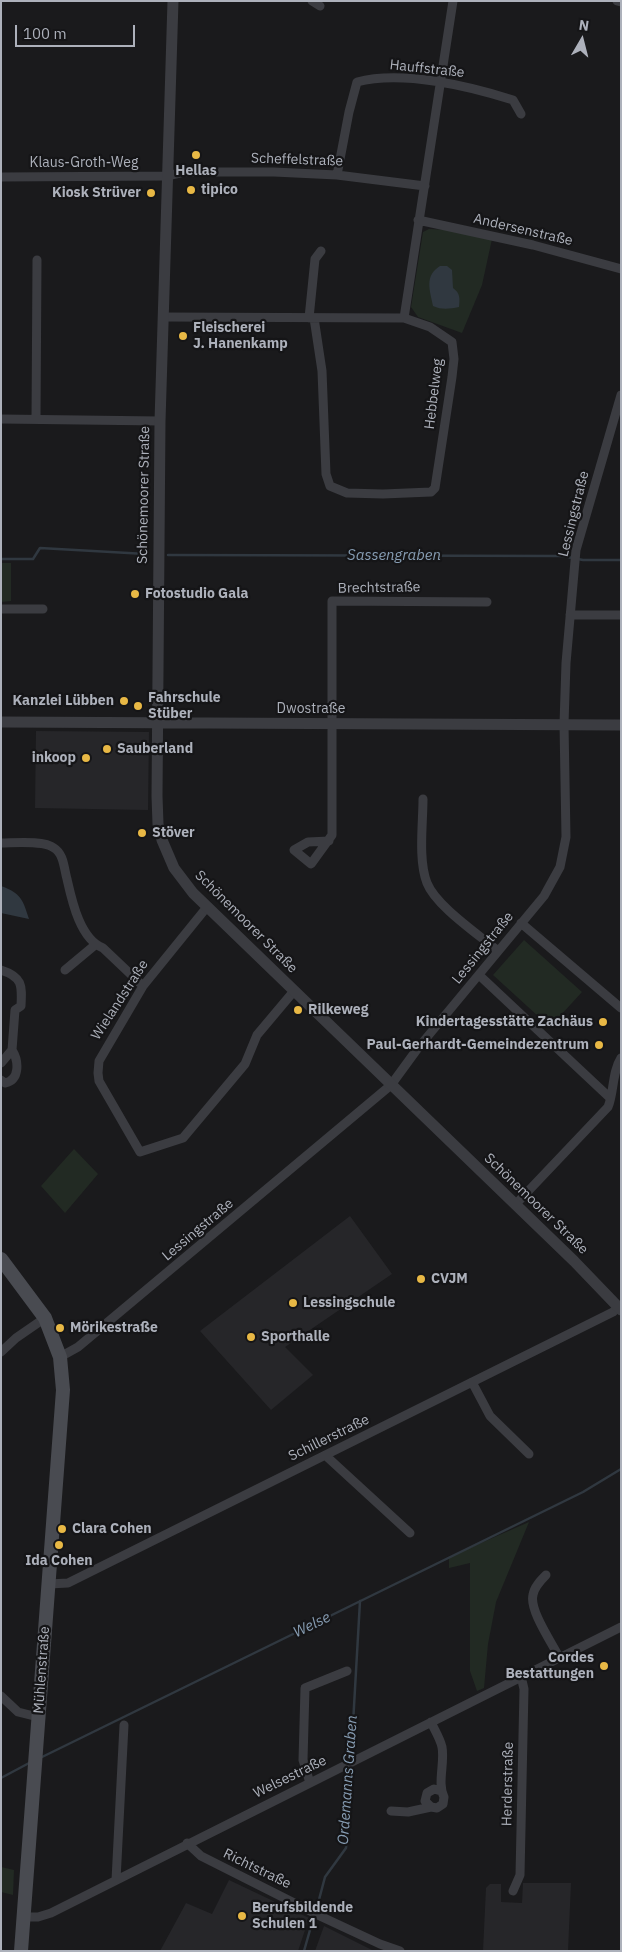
<!DOCTYPE html>
<meta charset="utf-8">
<style>
body{margin:0}
#map{position:relative;width:622px;height:1952px;overflow:hidden;background:#1a1a1c;font-family:"IBM Plex Sans",sans-serif}
canvas{display:block}
.frame{position:absolute;inset:0;border:2px solid #adb1bb;pointer-events:none}
.north{position:absolute;left:557px;top:15px;width:50px;height:50px;-webkit-text-stroke:4px #151517;paint-order:stroke;rotate:8deg;font-size:14px;font-weight:700;line-height:20px;text-align:center;color:#adb1bb}
.north::after{content:'';display:block;margin:auto;width:18px;height:22px;background:#adb1bb;clip-path:polygon(50% 0,100% 100%,50% 72%,0 100%)}
.scale{position:absolute;left:15px;top:25px;width:120px;height:22px;box-sizing:border-box;border:2px solid #adb1bb;border-top:0;padding-left:6px;font-size:15px;line-height:18px;white-space:nowrap;color:#adb1bb;-webkit-text-stroke:4px #151517;paint-order:stroke}
</style>
<div id="map">
<canvas width="622" height="1952"></canvas>
<div class="frame"></div>
<div class="north">N</div>
<div class="scale">100 m</div>
</div>
<script>
const g = document.querySelector('canvas').getContext('2d');
g.lineJoin = 'round';
function fill(path, color) {
  g.fillStyle = color;
  g.fill(path, 'evenodd');
}
function strokePath(path, color, width, dash) {
  g.strokeStyle = color;
  g.lineWidth = width;
  g.lineCap = dash ? 'butt' : 'round';
  g.setLineDash(dash || []);
  g.stroke(path);
}
function label(font, color, halo, rows, align = 'center') {
  g.font = font + ' "IBM Plex Sans",sans-serif';
  g.lineWidth = 4.5;
  g.setLineDash([]);
  g.textBaseline = 'middle';
  g.strokeStyle = halo;
  g.fillStyle = color;
  for (const [text, x, y, turn = 0] of rows) {
    g.save();
    g.translate(x, y);
    g.rotate((+turn || 0) * Math.PI / 180);
    g.textAlign = isNaN(turn) ? turn : align;
    if (halo) g.strokeText(text, 0, 0);
    g.fillText(text, 0, 0);
    g.restore();
  }
}
fill(new Path2D(`
 M36 731 149 732 148 810 35 808Z
 M350 1216 392 1274 285 1347 313 1375 271 1410 200 1331Z
 M229 1880 309 1918 298 1951H160L186 1903 212 1914Z
 M523 1883H571L568 1951H483L486 1888 490 1884H501V1902L522 1903Z
 M324 1926 374 1951H315Z`), '#262629');
fill(new Path2D(`
 M429 229 451 230 492 239 482 285 462 333 418 317 411 307 423 232Z
 M1 563H11V601L1 602Z
 M524 940 582 992 550 1027 493 975Z
 M74 1149 98 1174 65 1213 41 1186Z
 M529 1522 496 1602 488 1644 484 1688 477 1691 470 1671V1563L449 1568V1557Z
 M1 1867 14 1870 13 1895 1 1892Z`), '#222a23');
fill(new Path2D(`
 M440 266H447L452 270 453 288C460 293 460 298 459 307 449 309 442 310 433 306 430 290 424 276 440 266Z
 M1 886C21 893 23 900 29 919L1 913Z`), '#303840');
strokePath(new Path2D(`
 M168 555 562 556 583 560H621
 M1 559H33L40 548 146 554
 M40 1758 583 1492 621 1469
 M351 1759 360 1601
 M1 1778 31 1762
 M316 1911 325 1877 346 1848 351 1765
 M304 1951 314 1916`), '#303840', 2.5);
strokePath(new Path2D(`
 M312 1 320 6
 M617 1 621 2
 M337 175 349 112 357 82C402 70 469 86 513 100L521 114
 M1 177 167 176 184 172H274L337 175 425 186
 M418 220 533 245 621 269
 M163 317 404 318
 M309 318 315 259 321 251
 M314 318 322 371 326 474 330 486 347 493 383 494 431 492 435 488 452 377 454 359 452 342 430 327 404 318 453 1
 M1 419 160 421
 M36 419 37 260
 M1 609H43
 M570 615H621
 M423 799C423 824 418 860 427 883 436 906 478 934 498 951
 M329 841 308 842 294 850 311 864 332 835V601L487 602
 M1 843C14 843 44 840 54 848 64 854 64 869 67 879 72 901 80 939 103 948L143 986
 M207 907 143 986 99 1061 98 1073 99 1081 140 1152 183 1138 245 1064 257 1035 294 991
 M521 923 621 1008
 M1 970C23 977 22 986 21 1006L15 1010 12 1050 1 1063
 M65 970 95 945
 M479 975 609 1097
 M1 1080 5 1083C20 1080 19 1061 12 1050
 M515 1205 608 1107C614 1093 612 1072 621 1058
 M1 1352 16 1338 45 1318
 M60 1357 78 1347 391 1085 418 1048 544 896 560 867 566 837 564 724 566 663 576 550 621 395
 M472 1382 490 1416 529 1454
 M325 1455 410 1533
 M546 1575C541 1580 534 1587 533 1595 529 1610 552 1643 559 1657
 M49 1584 68 1583 613 1312 618 1307
 M1 1696 18 1712 38 1717
 M431 1722C434 1729 440 1738 442 1747 445 1763 437 1783 444 1797L443 1804 437 1808 431 1807 425 1801 427 1793 434 1789 441 1791
 M310 1783 303 1760 305 1688 347 1671
 M391 1811 408 1812 431 1807
 M187 1843 201 1856 322 1917 380 1944 400 1951
 M116 1880 124 1725
 M513 1891 520 1875 524 1689 521 1676
 M24 1917H38L51 1913 621 1627`), '#3b3c41', 9);
strokePath(new Path2D(`
 M173 1 160 421 157 796 158 824 162 840 174 868 193 893 574 1261 621 1310
 M1 722 621 725`), '#3b3c41', 11);
strokePath(new Path2D(`
 M1 1259 45 1318 60 1357 63 1390 21 1951`), '#494b51', 14);
for (const [x, y, r, color] of [
 [196,155,5,"#e8b845"],
 [191,190,5,"#e8b845"],
 [151,193,5,"#e8b845"],
 [183,336,5,"#e8b845"],
 [135,594,5,"#e8b845"],
 [124,701,5,"#e8b845"],
 [138,706,5,"#e8b845"],
 [107,749,5,"#e8b845"],
 [86,758,5,"#e8b845"],
 [142,833,5,"#e8b845"],
 [298,1010,5,"#e8b845"],
 [603,1022,5,"#e8b845"],
 [599,1045,5,"#e8b845"],
 [421,1279,5,"#e8b845"],
 [293,1303,5,"#e8b845"],
 [60,1328,5,"#e8b845"],
 [251,1337,5,"#e8b845"],
 [62,1529,5,"#e8b845"],
 [59,1545,5,"#e8b845"],
 [604,1666,5,"#e8b845"],
 [242,1916,5,"#e8b845"]
]) {
  const dot = new Path2D();
  dot.arc(x, y, r, 0, 2 * Math.PI);
  g.fillStyle = color;
  g.fill(dot);
  strokePath(dot, '#151517', 2);
}
label('14px', '#adb1bb', '#151517', [
 ["Hauffstraße",427,69,6],
 ["Scheffelstraße",297,160,2],
 ["Klaus-Groth-Weg",84,163],
 ["Andersenstraße",523,230,13],
 ["Hebbelweg",434,394,-83],
 ["Schönemoorer Straße",144,495,-89],
 ["Lessingstraße",574,514,-76],
 ["Brechtstraße",379,588,-1],
 ["Dwostraße",311,709],
 ["Schönemoorer Straße",246,922,45],
 ["Lessingstraße",483,948,-51],
 ["Wielandstraße",120,1000,-57],
 ["Schönemoorer Straße",536,1204,44],
 ["Lessingstraße",198,1230,-40],
 ["Schillerstraße",329,1438,-26],
 ["Mühlenstraße",42,1670,-86],
 ["Welsestraße",290,1777,-26],
 ["Herderstraße",508,1784,-89],
 ["Richtstraße",257,1869,26]
]);
label('bold 14px', '#adb1bb', '#151517', [
 ["Hellas",196,171,"center"],
 ["tipico",201,190],
 ["Kiosk Strüver",141,193,"right"],
 ["Fleischerei",193,328],
 ["J. Hanenkamp",193,344],
 ["Fotostudio Gala",145,594],
 ["Fahrschule",148,698],
 ["Stüber",148,714],
 ["Kanzlei Lübben",114,701,"right"],
 ["Sauberland",117,749],
 ["inkoop",76,758,"right"],
 ["Stöver",152,833],
 ["Rilkeweg",308,1010],
 ["Kindertagesstätte Zachäus",593,1022,"right"],
 ["Paul-Gerhardt-Gemeindezentrum",589,1045,"right"],
 ["CVJM",431,1279],
 ["Lessingschule",303,1303],
 ["Mörikestraße",70,1328],
 ["Sporthalle",261,1337],
 ["Clara Cohen",72,1529],
 ["Ida Cohen",59,1561,"center"],
 ["Cordes",594,1658,"right"],
 ["Bestattungen",594,1674,"right"],
 ["Berufsbildende",252,1908],
 ["Schulen 1",252,1924]
], 'left');
label('italic 15px', '#879db3', '#151517', [
 ["Sassengraben",394,556],
 ["Welse",312,1625,-26],
 ["Ordemanns Graben",348,1780,-86]
]);
</script>
